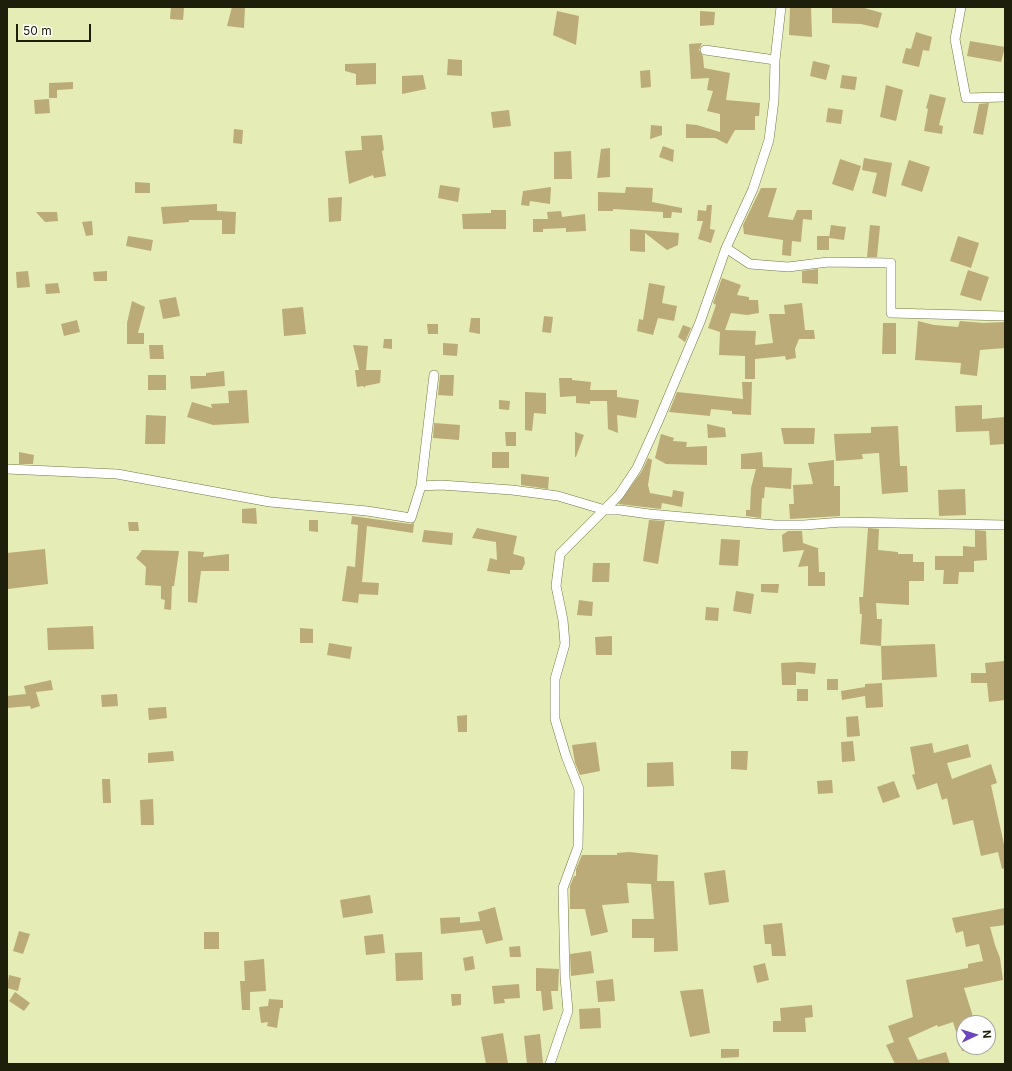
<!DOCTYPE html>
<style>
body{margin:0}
#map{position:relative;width:1012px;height:1071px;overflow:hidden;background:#e6ecb6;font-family:Inter,sans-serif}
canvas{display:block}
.frame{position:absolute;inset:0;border:8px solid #1d1f0a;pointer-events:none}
.north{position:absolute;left:956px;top:1015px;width:40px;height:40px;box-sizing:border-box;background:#fff;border:1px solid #a5a59d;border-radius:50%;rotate:86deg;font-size:11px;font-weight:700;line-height:16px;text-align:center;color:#1d1f0a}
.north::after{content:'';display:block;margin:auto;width:14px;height:18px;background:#6b45be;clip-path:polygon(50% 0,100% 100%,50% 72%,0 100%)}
.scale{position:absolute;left:16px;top:24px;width:75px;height:18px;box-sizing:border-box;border:2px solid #1d1f0a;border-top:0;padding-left:5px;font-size:12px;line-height:14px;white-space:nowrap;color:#1d1f0a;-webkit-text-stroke:3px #fff;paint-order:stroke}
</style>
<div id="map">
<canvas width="1012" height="1071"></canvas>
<div class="frame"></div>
<div class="north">N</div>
<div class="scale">50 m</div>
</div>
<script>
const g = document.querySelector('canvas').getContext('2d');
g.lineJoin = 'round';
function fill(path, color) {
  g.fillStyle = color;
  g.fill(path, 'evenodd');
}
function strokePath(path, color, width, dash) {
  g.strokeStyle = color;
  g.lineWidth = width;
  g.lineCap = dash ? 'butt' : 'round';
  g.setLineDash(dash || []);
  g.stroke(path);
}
fill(new Path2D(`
 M171 7 184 8 183 20 170 19Z
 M232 7H245L244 28 227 26Z
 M790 7H811L812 37 789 35Z
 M832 7H861L882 13 878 28 861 24 832 23Z
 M557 11 579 16 576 45 553 35Z
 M700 11 715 12 714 25 700 26Z
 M916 32 932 37 929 51 923 50 919 67 902 63 906 48 911 49Z
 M970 41 1005 47 1001 62 967 56Z
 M702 43 699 50 703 56 704 68 730 73 726 100 760 103 759 116H755V130H735L727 144 715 138H686V124L697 125 720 132V114L707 111 713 91 707 90 709 78 691 79 689 44Z
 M448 59 462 60V76L447 75Z
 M813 61 830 65 826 80 810 76Z
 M376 63V84L356 85V74L345 71V64Z
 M650 70 651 87 641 88 640 71Z
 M423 75 426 89 402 94V76Z
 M842 75 857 77 855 90 840 88Z
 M73 82V89L57 90V98H49V83Z
 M886 85 903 90 896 121 880 117Z
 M930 94 946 98 939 125 943 126 942 134 924 131 928 109 926 108Z
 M49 99 50 113 35 114 34 100Z
 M989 103 983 135 973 133 979 104Z
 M828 108 843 110 841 124 826 122Z
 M509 110 511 126 493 128 491 112Z
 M651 125 662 126V135L650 139Z
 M234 129 243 130 242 144 233 143Z
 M382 135 384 150 382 151 386 176 374 178 373 175 349 184 345 151 362 150 361 136Z
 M663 146 674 150 673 162 659 157Z
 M610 148V177L597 178 601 149Z
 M571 151 572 179H554V152Z
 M864 158 892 163 886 197 872 193 877 173 862 170Z
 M840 159 861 166 853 191 832 184Z
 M909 160 930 167 922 192 901 185Z
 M135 182 150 183V193H135Z
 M440 185 460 188 458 202 438 198Z
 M551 187 550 204 530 201 529 206 521 205 523 191Z
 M626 187 653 188 652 202 682 208V213L672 212 671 218H663V212L613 209V211H598V192L625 193Z
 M761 188H777L768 217 793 220 797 210H812V220L803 219 801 242 792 241 791 256 782 255 783 240 744 234 743 225Z
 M342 197 341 221 329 222 328 198Z
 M217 204V211L236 212 235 234H222V220H189V222L163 224 161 207Z
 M707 205H712L710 229 715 230 711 243 698 239 703 221H697L698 210 706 211Z
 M491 210H506V229H463L462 214 491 213Z
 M561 211 562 217 585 214 586 231 566 232V228L543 229V232H533V219H548L547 212Z
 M36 212H57L58 221 45 222Z
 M92 221 93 235 86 236 82 222Z
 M831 225 846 227 844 240 829 238V250H817V236H829V238Z
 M870 225 880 226 877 257H867Z
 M630 229 679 233 678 245 667 250 645 233V252L630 251Z
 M128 236 153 240 151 251 126 246Z
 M958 236 979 243 971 268 950 261Z
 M818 269V284L802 283V271Z
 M968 270 989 277 981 301 960 295Z
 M28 271 30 287 17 288 16 272Z
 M107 271V281H94L93 272Z
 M722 278 741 285 737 295 749 297V300H758L759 313 747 315 731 313 725 330 756 331 755 345 773 343 769 314H785L784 305 802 303 805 330H814L815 339H799L795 349 796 358 786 360 785 356 755 359V379H745V356L719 355 720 332 708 328 716 305 713 303Z
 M58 283 60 293 46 294 45 284Z
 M649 283 665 286 662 303 677 306 674 321 658 318 653 335 637 331 639 319 643 320Z
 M176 297 180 316 163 319 159 300Z
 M132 301 145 307 138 333H144V344H127V323Z
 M303 307 306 334 284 336 282 309Z
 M544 316 553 317 551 333 542 332Z
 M471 318H480V334L469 332Z
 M77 320 80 332 64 336 61 324Z
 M918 321 934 325 958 327 960 321 983 323 1005 322V348L980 350 977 376 960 374 961 363 915 360Z
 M883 323H896V354H882Z
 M427 324H438V334H428Z
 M683 325 691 328 685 342 678 337Z
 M384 339H392V349L383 348Z
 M443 343 458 344 457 356 443 355Z
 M149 345H163L164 359H150Z
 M353 345 368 346 366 370H381L380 383 365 386V388L363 386 357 387 355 370H359Z
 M224 371 225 386 191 389 190 376H206V373Z
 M148 375H166V390H148Z
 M440 375H454L453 396 438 395Z
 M559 378H572V380L591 382 590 390H617V397L639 400 636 418 617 415 618 433 608 429 607 401H590V404L576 403V396L560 397Z
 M742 382H752L751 415 732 414V411L711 409 710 416 669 412 677 392 743 399Z
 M247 390 249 423 213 425 187 417 192 402 212 408 211 404 229 403 228 391Z
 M525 392 546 393V414L534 413 532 431 525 430Z
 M499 400 510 401 509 410 499 409Z
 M982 405V419L1005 417V444L990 445 989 431 956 432 955 406Z
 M146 415 166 416 165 444H145Z
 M434 423 460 425 459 440 433 438Z
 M707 424 725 428 726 437 708 438Z
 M898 426 900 466H907L908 492 882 494 879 453 862 454 863 459 836 461 834 434 871 433V427Z
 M781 428H815L814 444H784Z
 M505 432H516V446H506Z
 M575 432 584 435 576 457H575Z
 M661 434 674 438 673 441 687 442 686 447 707 446V465L666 464 655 458Z
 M19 452 34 455 33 464H19Z
 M492 452H509V468H492Z
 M762 452 763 467 792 468 791 489 765 487 764 498H762L761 518 746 516V510H750L751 488 756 469H741V454Z
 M648 458 652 460 648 485 650 493 672 497 673 490 684 492 682 507 662 503 661 509 618 504 642 471Z
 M834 460V486H840V516L790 519 789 504H794L793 485 813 484 808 463Z
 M521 474 549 477 548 489 521 485Z
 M965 489 966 515 939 516 938 490Z
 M256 508 257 524 242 523V509Z
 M352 516 410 524 414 523 413 533 367 526 362 582 379 583 378 595 359 594 358 603 342 601 347 566 355 567 358 525 351 524Z
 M309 520H318V532L309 531Z
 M649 520 665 521 658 564 643 561Z
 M128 522H138L139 531H129Z
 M477 528 517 536 513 554 524 557 525 563 522 570H510V574L487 571 490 558 497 560 496 542 472 538Z
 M868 528 879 529 878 550 898 552V554H913V562H924V581H909V605L876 603 877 619H882L881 646 860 644 862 614H860L859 597H863Z
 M424 530 453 533 452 545 422 542Z
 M975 530 986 531 987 560 974 561V572H959L958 584H943L944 570H935V556H963V546L975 547Z
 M788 531H802L803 543 820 549H818L819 572H825V586H808V566L798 567 804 550 783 552 782 535Z
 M721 539 740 540 738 566 719 565Z
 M45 549 48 584 8 589 7 553Z
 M142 550 179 551 174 586H172L171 610 164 609 165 600 161 599V586L145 585 146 567 136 558Z
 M188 551 204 552 203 557 229 554V571H201L197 603 188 602Z
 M593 563H610L609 582H592Z
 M761 584H779L778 593 761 592Z
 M736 591 754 594 751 614 733 611Z
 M579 600 593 602 592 616 577 615Z
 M706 607 719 608 718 621 705 620Z
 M93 626 94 649 48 650 47 628Z
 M300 628 313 629V643H300Z
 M612 636V655H596L595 637Z
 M329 643 352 647 350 659 327 655Z
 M935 644 937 677 882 680 881 646Z
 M1004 661 1005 700 989 702 987 683H971V673H986L985 663Z
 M800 662 816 663 815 674 796 672V685H782L781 663Z
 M827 679H838V690H827Z
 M51 680 53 690 36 692 40 706 31 709 30 706 7 708V696L26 694 24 686Z
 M882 683 883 707 866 708 865 696 842 700 841 691 865 687V684Z
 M797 689H808V701H797Z
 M117 694 118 706 102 707 101 695Z
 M166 707 167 718 149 720 148 708Z
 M467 715V732H458L457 716Z
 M858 716 860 736 847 737 846 717Z
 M853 741 855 761 842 762 841 742Z
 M596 742 600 771 580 775 575 763 572 745Z
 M932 743 934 753 968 744 971 757 947 763 952 779 991 764 997 783 991 785 1005 849V868L1002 869 998 852 981 856 973 820 953 825 947 798 942 800 937 783 917 790 912 775 915 774 910 747Z
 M173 751 174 761 148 763V753Z
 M731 751H748L747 770 731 769Z
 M673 762 674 786 647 787V763Z
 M102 779H110L111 803H103Z
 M832 780 833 793 818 794 817 781Z
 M894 781 900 797 883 803 877 787Z
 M153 799 154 825H141L140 800Z
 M629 852 658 855 657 881H674L678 951 654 952V938H632V919H654L651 884 627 883 629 903 602 905 608 932 591 936 585 909H570V886L574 876H576V869L582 855H617V853Z
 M725 870 729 902 709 905 704 873Z
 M370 895 373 913 343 918 340 900Z
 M495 907 503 940 486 944 482 930 441 934 440 918 460 917V923L480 921 478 912Z
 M1005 908V925L990 927 995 945 1000 958 1003 980 964 988 975 1023H964V1051H962L953 1022 938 1027 937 1025 908 1038 918 1060 946 1052 950 1064H895L886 1045 894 1042 888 1026 913 1017 906 980 968 968V964L983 961 979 944 966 947 963 931 956 933 952 918Z
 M782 923 786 956H772L771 944H765L763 925Z
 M19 931 30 934 23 954 13 951Z
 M204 932H219V949H204Z
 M383 934 385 953 366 955 364 936Z
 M520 946 521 957H510L509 947Z
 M591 951 594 973 571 976 570 954Z
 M422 952 423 980 396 981 395 953Z
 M473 956 475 969 465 971 463 958Z
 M264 959 266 991 250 992V1010H242L240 981H245L244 961Z
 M765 963 769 980 757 983 753 966Z
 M536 968 559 969 558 991H551L553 1009 543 1011 541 991H536Z
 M9 975 21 978 18 991 7 988Z
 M613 979 615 1001 598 1002 596 981Z
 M519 984 520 998 504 999 505 1003 494 1004 492 986Z
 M703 989 710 1033 690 1037 680 991Z
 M15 992 30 1003 24 1011 9 1001Z
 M451 994H461V1005L452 1006Z
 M269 999 283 1000V1008H280L277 1028 267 1026 268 1022 261 1023 259 1007 268 1006Z
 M812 1005 813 1017 805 1018 806 1032H773V1021H781L780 1008Z
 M600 1008 601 1028 580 1029 579 1009Z
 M503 1033 508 1064H486L481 1037Z
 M540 1034 543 1063 527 1064 524 1036Z
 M721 1049H739V1057L721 1058Z`), '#bbab78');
const street = new Path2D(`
 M961 7 955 39 966 98 1005 97
 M705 50 775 60
 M726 248 750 264 788 267 828 262 891 263V313L1005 316
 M7 469 117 474 270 502 367 511 411 518 421 486 441 485 512 490 558 496 605 510H620L649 514 775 525H804L842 522 1005 525
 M421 486 434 375
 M550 1064 568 1011 565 977 563 888 578 847 579 789 566 756 555 719V679L565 644 563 620 556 586 560 554 619 495 637 468 657 424 700 322 726 248 753 189 769 140 774 100 775 60 781 7`);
strokePath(street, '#737846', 10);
strokePath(street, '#fff', 9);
</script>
